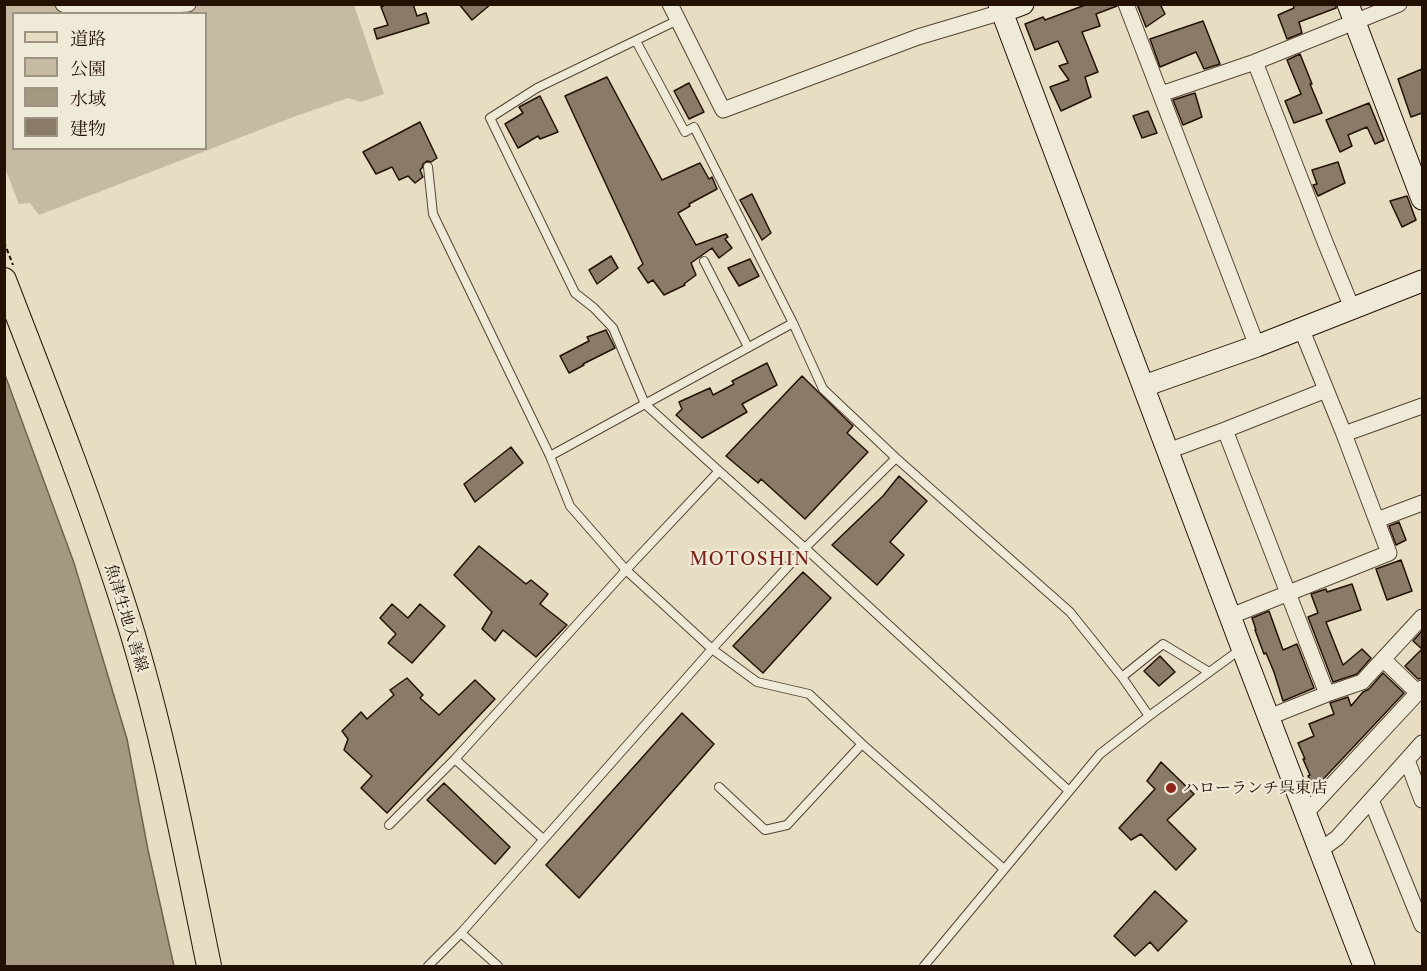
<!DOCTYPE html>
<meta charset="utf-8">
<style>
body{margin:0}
#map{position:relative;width:1427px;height:971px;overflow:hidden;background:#e7ddc2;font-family:"Libre Caslon Text","Noto Serif JP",serif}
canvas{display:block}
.frame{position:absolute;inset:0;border:6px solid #231104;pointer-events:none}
.legend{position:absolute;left:12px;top:12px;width:195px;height:138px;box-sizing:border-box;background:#efe9d7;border:2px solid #9d9383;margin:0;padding:8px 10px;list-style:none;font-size:18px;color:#231104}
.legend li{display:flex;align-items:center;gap:12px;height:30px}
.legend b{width:30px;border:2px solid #9d9383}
</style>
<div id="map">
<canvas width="1427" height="971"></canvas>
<div class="frame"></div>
<ul class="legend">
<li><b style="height:8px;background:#e7ddc2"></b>道路</li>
<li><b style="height:16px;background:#c6baa2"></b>公園</li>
<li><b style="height:16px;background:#a49881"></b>水域</li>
<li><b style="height:16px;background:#897b67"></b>建物</li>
</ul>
</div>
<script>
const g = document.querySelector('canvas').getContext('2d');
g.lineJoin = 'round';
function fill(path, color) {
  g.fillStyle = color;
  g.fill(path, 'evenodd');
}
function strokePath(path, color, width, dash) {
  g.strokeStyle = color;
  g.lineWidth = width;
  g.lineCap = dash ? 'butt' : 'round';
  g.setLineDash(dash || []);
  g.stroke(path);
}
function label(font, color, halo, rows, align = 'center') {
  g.font = font + ' "Libre Caslon Text","Noto Serif JP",serif';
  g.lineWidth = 4.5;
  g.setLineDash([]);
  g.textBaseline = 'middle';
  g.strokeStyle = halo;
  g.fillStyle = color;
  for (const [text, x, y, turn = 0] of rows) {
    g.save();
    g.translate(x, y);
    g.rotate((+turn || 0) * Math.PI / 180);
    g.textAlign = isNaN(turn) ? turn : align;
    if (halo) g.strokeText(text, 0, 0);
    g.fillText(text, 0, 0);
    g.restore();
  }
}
fill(new Path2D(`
 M5 5H354L384 94 361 102 348 98 296 116 39 215 30 203 19 204 5 168ZM14 14H206V148H14Z`), '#c6baa2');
const water = new Path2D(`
 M5 375 74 563 127 739 148 850 174 966H5Z`);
fill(water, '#a49881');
strokePath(water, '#70624f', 1.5);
const building = new Path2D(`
 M387 4H413L417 16 426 13 429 23 377 39 374 29 388 25 381 7Z
 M459 4H491L472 20Z
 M1088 4H1117V6L1096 14 1100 26 1082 32 1098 72 1085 77 1091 97 1061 111 1050 87 1069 80 1059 66 1068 63 1058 41 1035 50 1025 24 1043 17 1045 20Z
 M1137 4H1160L1165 14 1146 27Z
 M1293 4H1336V8L1299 22 1302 33 1287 39 1278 15 1294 8Z
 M1203 21 1220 64 1204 69 1196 52 1160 67 1150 39Z
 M1300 54 1312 84H1310L1322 113 1294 123 1285 101 1301 94 1287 60Z
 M1422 69V113L1411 117 1398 79Z
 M607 77 662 180 700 163 709 179 712 177 717 189 689 204 690 206 678 213 696 245 726 234 728 237 725 239 732 248 719 258 712 248 691 263 696 275 684 284 685 285 664 295 653 280 648 283 638 268 643 264 565 96Z
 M689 83 704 112 689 119 674 91Z
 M1195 93 1202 117 1183 125 1173 100Z
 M540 96 558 132 540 139 538 136 518 148 505 124 523 113 519 107Z
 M1369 103 1384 140 1375 144 1367 127 1348 135 1352 146 1340 152 1326 120Z
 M1148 111 1157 133 1142 138 1133 116Z
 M420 122 437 158 431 162 427 161 423 164 422 168 420 170 423 177 415 183 408 176 399 180 392 167 376 174 363 152Z
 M1338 162 1345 183 1318 196 1313 185 1317 184 1312 170Z
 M752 194 771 233 762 240 740 200Z
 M1407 196 1416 220 1402 227 1390 201Z
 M611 256 618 268 597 284 589 270Z
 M750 259 759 276 739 286 728 268Z
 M606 330 615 348 583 364 584 365 569 373 560 356 589 341 587 337Z
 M767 363 777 385 742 404 747 412 702 438 676 415 682 409 679 402 710 388 713 395 734 384 732 381Z
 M802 376 853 426 847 433 868 452 805 519 761 479 758 483 726 456Z
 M511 447 523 463 475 502 464 484Z
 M899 476 927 501 890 542 904 555 877 585 832 545 883 496Z
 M1399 522 1406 540 1396 545 1389 526Z
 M479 546 526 584 531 580 548 594 540 604 567 625 536 657 503 630 495 641 482 629 492 612 454 575Z
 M1401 560 1412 591 1387 600 1376 569Z
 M803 572 831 598 763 673 733 646Z
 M1352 584 1361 610 1326 622 1343 665 1362 649 1371 658 1357 674 1333 682 1308 617 1318 613 1311 594 1326 589 1327 592Z
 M392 604 408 618 420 604 445 626 412 663 388 643 396 634 380 618Z
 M1269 611 1283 650 1297 644 1314 688 1283 701 1274 672 1266 653 1264 654 1255 630H1256L1252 618Z
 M1422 631V678L1418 679 1405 666 1422 649 1413 641Z
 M1160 656 1175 672 1159 686 1144 671Z
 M1383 673 1404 693 1314 789 1308 776 1310 775 1303 759H1305L1298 743 1314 736 1309 724 1334 714 1330 703 1348 697 1351 706 1363 692 1369 689Z
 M407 678 423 695 420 698 439 715 475 680 495 699 387 813 361 788 372 776 344 750 348 739 342 731 361 712 367 719 394 695 390 690Z
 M682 713 714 744 579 898 546 865Z
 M1161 762 1194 794 1167 820 1196 849 1176 870 1141 834 1131 840 1119 828 1155 789 1147 781Z
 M444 783 510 847 495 864 427 800Z
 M1155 891 1187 921 1158 951 1150 942 1135 956 1114 936Z`);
fill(building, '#897b67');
strokePath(building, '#231104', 1.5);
const lane = new Path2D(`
 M678 20 537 88 490 118 575 293 594 308 613 328 645 404 719 471
 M636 41 685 132 694 127 793 323 823 389 896 458 1070 612 1122 677 1149 716
 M428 167 433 214 550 456 570 506 626 570 712 649 757 682 809 694 862 744
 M704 261 748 347
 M550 456 793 323
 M1122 677 1163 644 1209 672
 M719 787 765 830 787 825 862 744 1004 869
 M389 825 455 759
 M543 839 455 759 626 570 719 471 805 548 1069 791
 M428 966 461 933
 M498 966 461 933 712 649 805 548 896 458
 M924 966 1100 754 1149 716 1241 649`);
const street = new Path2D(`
 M63 4 78 11 188 4
 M670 4 723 110 918 37 1002 12
 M1126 4 1257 346
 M1255 62 1325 242 1352 308
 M1161 94 1255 62 1399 4
 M1344 434 1422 406
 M1168 451 1225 430
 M1377 520 1422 503
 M1231 616 1389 553 1344 434 1301 328
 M1383 659 1418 693
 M1327 694 1362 682 1422 617
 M1269 717 1327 694 1225 430 1326 390
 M1407 760 1422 800
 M1371 800 1422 925
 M1306 813 1422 688
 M1319 851 1337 838 1422 743`);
const secondary = new Path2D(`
 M999 4 1242 648 1364 966
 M1348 4 1422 199
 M1002 12 1023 4
 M1144 386 1257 346 1422 281`);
const primary = new Path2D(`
 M4 280C45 386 87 492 122 600 161 719 184 844 209 966`);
strokePath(lane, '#544434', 10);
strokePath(street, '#544434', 17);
strokePath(secondary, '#231104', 23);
strokePath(primary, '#231104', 26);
strokePath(new Path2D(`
 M4 242 13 265`), '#231104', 2, [4.5, 3]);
strokePath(lane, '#efe9d7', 8);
strokePath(street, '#efe9d7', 15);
strokePath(secondary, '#efe9d7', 21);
strokePath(primary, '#e7ddc2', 24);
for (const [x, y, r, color] of [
 [1171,788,6,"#8f2418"]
]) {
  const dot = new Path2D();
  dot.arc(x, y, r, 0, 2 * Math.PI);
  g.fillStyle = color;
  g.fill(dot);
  strokePath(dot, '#efe9d7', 2);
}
label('16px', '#231104', '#efe9d7', [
 ["魚津生地入善線",126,618,73]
]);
label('16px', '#231104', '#efe9d7', [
 ["ハローランチ呉東店",1183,788]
], 'left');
g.letterSpacing = '1.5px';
label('18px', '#7a1f14', '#efe9d7', [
 ["MOTOSHIN",750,560]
]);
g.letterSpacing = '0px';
</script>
